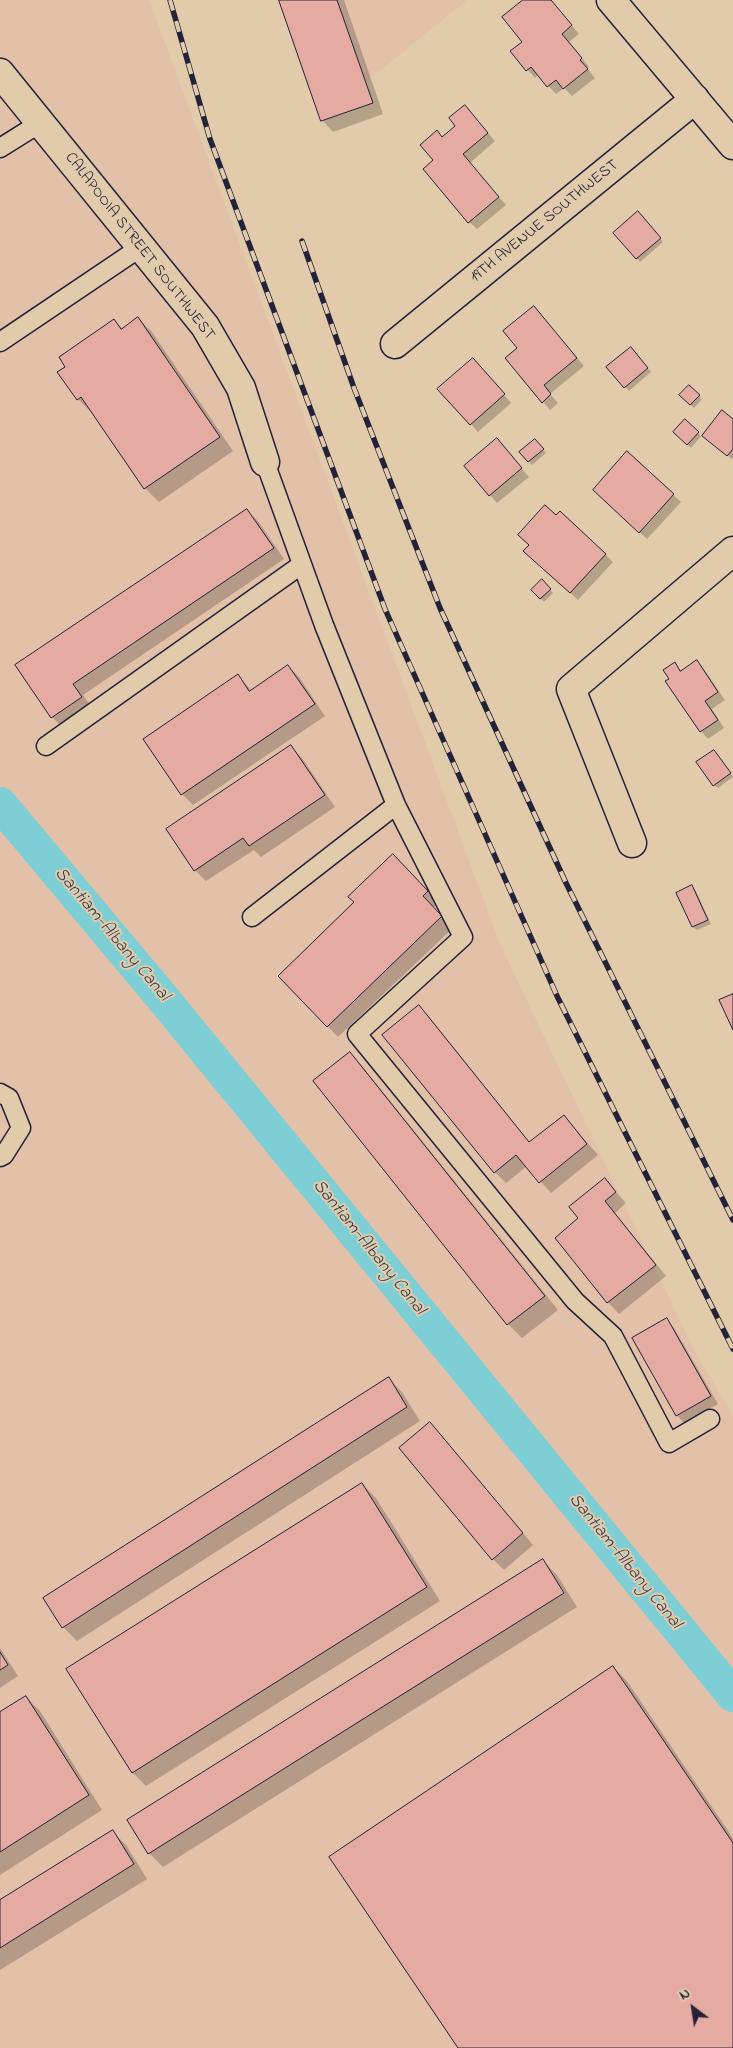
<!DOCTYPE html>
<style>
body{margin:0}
#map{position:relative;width:733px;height:2048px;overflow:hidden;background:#e2cbab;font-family:"Indie Flower",sans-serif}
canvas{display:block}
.north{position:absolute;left:668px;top:1983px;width:50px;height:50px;-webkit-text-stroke:4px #e2cbab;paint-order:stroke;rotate:329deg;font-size:14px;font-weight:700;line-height:20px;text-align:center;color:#22223b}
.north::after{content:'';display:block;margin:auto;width:18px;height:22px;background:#22223b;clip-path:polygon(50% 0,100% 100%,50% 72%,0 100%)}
</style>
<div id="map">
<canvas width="733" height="2048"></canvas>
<div class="north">N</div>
</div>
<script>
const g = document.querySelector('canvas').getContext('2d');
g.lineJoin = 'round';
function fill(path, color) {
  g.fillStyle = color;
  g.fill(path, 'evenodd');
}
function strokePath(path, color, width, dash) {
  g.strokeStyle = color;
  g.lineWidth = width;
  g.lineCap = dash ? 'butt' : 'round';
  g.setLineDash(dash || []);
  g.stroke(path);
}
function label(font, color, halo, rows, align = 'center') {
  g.font = font + ' "Indie Flower",sans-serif';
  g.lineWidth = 4;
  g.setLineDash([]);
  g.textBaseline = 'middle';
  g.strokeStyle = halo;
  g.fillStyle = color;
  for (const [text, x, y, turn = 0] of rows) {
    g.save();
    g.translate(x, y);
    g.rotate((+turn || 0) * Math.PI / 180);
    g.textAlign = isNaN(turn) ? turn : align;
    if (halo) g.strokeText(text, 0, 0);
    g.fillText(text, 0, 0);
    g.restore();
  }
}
fill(new Path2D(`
 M0 0H149L500 944 696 1354 733 1415V2048H0Z
 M294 0H467L333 109Z`), '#e3c1a9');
fill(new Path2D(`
 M280 0H344L383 114 333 132 322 120Z
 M525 0H551L579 34 569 42 589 67 587 68 595 78 572 96 564 88 556 94 538 75 535 78 512 52 523 42Z
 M472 114 495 141 470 163 506 205 477 229 469 222 434 160 443 138Z
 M641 217 663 242 640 262 615 233Z
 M534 307 584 366 550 394 558 403 550 410 543 402 519 348Z
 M138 318 152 332 233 451 159 502 145 488 93 412 92 413 78 399 114 321 123 329Z
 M634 352 651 372 629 391 608 367Z
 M481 367 511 403 478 432 471 424Z
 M689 386 702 399 694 408 681 395Z
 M685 421 701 436 691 448 674 432Z
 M733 421V457L732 459 707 439Z
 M497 440 529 477 497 503 490 495Z
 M535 440 546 453 532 465 521 452Z
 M627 453 681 502 647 539 602 498Z
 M247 510 258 521 284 559 83 695 92 708 63 728 52 717 17 665Z
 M605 554 613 562 578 600 533 558Z
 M542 581 553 593 544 602 533 590Z
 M697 662 704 669 725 700 712 709 724 728 708 739 701 731 674 664 682 671Z
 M288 666 299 677 325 716 193 805 182 794 238 676 252 691Z
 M291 747 302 758 335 807 261 857 254 850 206 881 195 870Z
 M718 755 733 777 718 788 714 785Z
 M393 856 438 903 433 908 453 928 338 1037 279 976 355 902Z
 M692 887 696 891 711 924 697 930 693 927 678 894Z
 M419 1007 430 1018 530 1143 564 1116 598 1155 551 1193 527 1166 506 1183 495 1172Z
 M350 1053 363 1067 558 1310 522 1338 508 1324 315 1081Z
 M605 1180 626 1203 615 1213 666 1276 619 1314 608 1302 556 1238 580 1219Z
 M667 1320 674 1328 718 1404 684 1423 677 1415Z
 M388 1378 402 1392 420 1421 77 1641 63 1627 45 1598Z
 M441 1435 533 1545 504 1570 493 1559Z
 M362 1484 376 1498 440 1601 146 1786 132 1772Z
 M543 1561 557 1575 577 1607 163 1867 149 1853 129 1821Z
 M0 1648 18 1676 0 1688Z
 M613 1667 627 1681 733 1838V2048H459Z
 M26 1697 40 1711 102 1810 0 1875V1714Z
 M112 1831 126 1845 147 1879 0 1970V1902Z`), '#0003');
strokePath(new Path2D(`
 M0 804 161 996 733 1695`), '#7dced5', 34);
const building = new Path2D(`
 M279 0H337L373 103 321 121Z
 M523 0H551L572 25 562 34 582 58 580 60 588 69 563 89 556 80 547 87 531 67 526 71 510 51 522 42 502 17Z
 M465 105 488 133 463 154 499 197 468 223 423 169 433 160 420 145 437 130 442 137 455 126 449 118Z
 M638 211 661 238 636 259 613 233Z
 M534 306 577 358 544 385 551 394 542 403 505 358 517 348 503 331Z
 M138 317 220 437 144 489 81 397 77 400 57 372 65 367 59 357 114 319 121 329Z
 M631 347 648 368 624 388 606 367Z
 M473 358 505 394 470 425 437 389Z
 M689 385 700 395 690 405 679 395Z
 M722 410 733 419V449L727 456 702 436Z
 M685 419 699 432 687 445 673 432Z
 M497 438 522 468 489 496 464 466Z
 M535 439 544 449 528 462 519 452Z
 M627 451 674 494 639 533 593 490Z
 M545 505 556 515 560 511 606 554 570 593 523 551 529 545 518 535Z
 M247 509 274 548 73 684 82 697 51 718 15 665Z
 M542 579 551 589 540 599 531 590Z
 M697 660 718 692 705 701 718 720 700 732 665 681 669 679 663 670 675 662 680 671Z
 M288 665 315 704 181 795 143 739 238 674 249 691Z
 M291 745 325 795 249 846 243 838 194 871 166 829Z
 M714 750 731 773 713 786 696 762Z
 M393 854 428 891 423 896 442 916 327 1027 278 976 354 902 348 897Z
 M692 885 708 920 692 927 676 893Z
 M733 994V1030L719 1000Z
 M419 1005 529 1142 564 1115 587 1144 539 1183 516 1155 494 1173 382 1035Z
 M350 1052 545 1296 507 1325 313 1081Z
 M605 1178 616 1192 605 1201 656 1265 607 1303 555 1238 578 1218 569 1207Z
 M667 1318 711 1396 676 1416 632 1338Z
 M389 1377 407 1407 62 1628 43 1598Z
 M430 1422 523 1533 492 1560 399 1448Z
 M362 1483 427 1587 132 1773 66 1669Z
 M543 1559 564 1593 148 1854 127 1820Z
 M0 1652 8 1665 0 1670Z
 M613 1666 733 1843V2048H458L329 1857Z
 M26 1696 89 1795 0 1852V1712Z
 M113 1830 134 1864 0 1948V1900Z`);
fill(building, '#e5aba3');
strokePath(building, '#22223b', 1);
const service = new Path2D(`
 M0 148 40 123
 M0 342 141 247
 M265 462 324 625 396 805 463 937 357 1034 575 1301 613 1336 669 1443 710 1419
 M46 746 301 565
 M252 917 396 805
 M0 1093 9 1098 21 1128 4 1155 0 1157`);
const minor = new Path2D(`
 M611 0 733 145
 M0 73 205 326 241 388 265 462
 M395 344 695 99
 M632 843 571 689 733 551`);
strokePath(service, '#22223b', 21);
strokePath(minor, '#22223b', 31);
strokePath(service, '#e2cbab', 18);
strokePath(minor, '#e2cbab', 28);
const rail = new Path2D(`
 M170 0 210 139 385 609 557 996 733 1349
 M302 241 354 388 440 608 566 883 733 1220`);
strokePath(rail, '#22223b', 5.5);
strokePath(rail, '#e2cbab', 4, [11]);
label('16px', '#22223b', '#e2cbab', [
 ["19TH AVENUE SOUTHWEST",545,222,-39],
 ["CALAPOOIA STREET SOUTHWEST",139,247,52]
]);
label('italic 18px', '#303c52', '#e2cbab', [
 ["Santiam-Albany Canal",111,935,50],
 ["Santiam-Albany Canal",368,1248,51],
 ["Santiam-Albany Canal",624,1562,51]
]);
</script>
